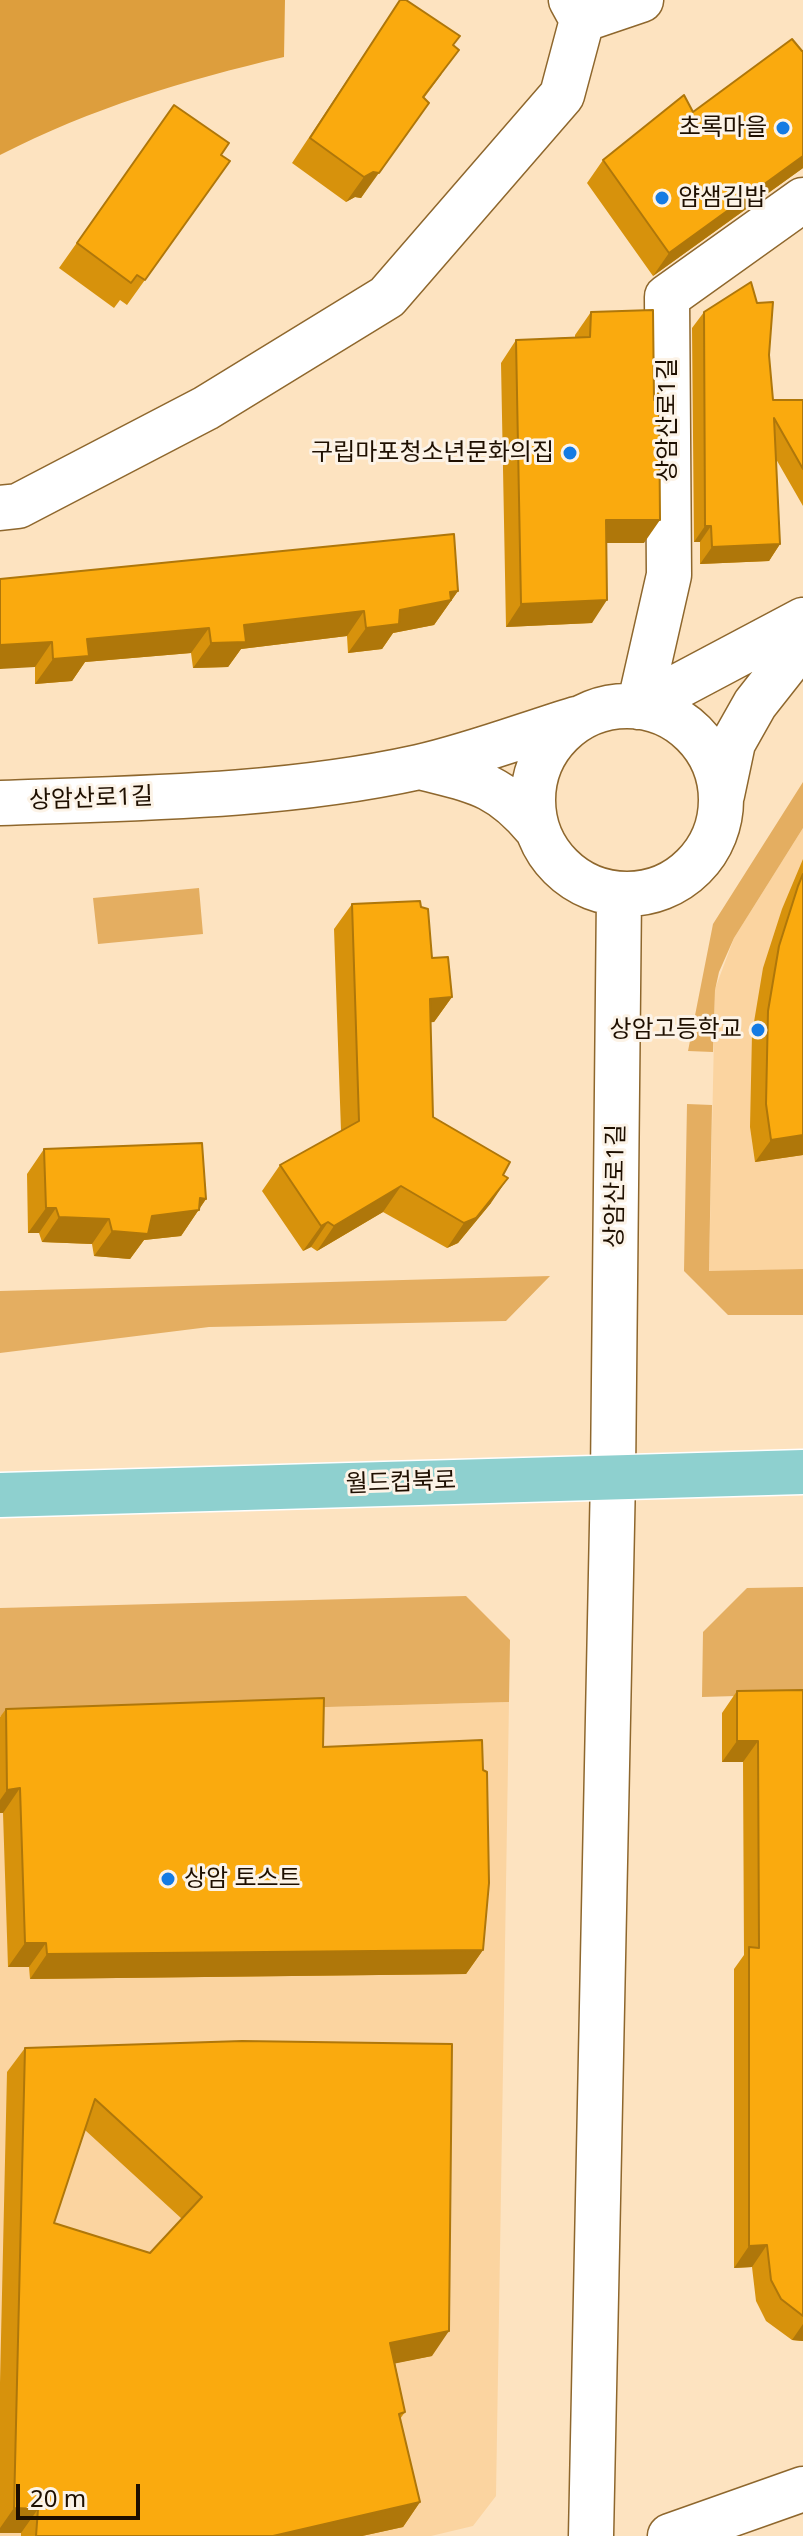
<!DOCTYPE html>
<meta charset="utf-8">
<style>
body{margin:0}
#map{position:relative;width:803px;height:2536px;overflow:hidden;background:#fde3c0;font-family:"Noto Sans",sans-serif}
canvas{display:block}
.scale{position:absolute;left:16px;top:2484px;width:124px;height:36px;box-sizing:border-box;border:4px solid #1e0f00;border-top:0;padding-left:10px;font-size:24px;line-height:28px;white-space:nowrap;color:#1e0f00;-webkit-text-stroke:6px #fcf3e7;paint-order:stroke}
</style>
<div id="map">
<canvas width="803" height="2536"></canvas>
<div class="scale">20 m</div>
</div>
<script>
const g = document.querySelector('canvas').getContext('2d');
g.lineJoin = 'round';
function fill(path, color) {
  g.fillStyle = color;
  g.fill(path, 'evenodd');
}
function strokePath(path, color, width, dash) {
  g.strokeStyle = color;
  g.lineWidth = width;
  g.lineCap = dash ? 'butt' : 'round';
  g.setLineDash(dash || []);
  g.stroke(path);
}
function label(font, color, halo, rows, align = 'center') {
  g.font = font + ' "Noto Sans","Noto Sans KR",sans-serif';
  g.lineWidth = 6;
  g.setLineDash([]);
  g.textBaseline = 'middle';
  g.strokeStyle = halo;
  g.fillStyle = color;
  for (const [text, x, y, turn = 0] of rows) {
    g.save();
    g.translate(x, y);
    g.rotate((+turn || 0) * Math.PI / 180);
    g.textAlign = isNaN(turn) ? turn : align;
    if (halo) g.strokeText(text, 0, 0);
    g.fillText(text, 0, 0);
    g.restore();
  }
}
fill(new Path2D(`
 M803 828V1269L709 1272 715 989 734 938Z
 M509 1702 496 2496 473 2526 431 2536H0V1716Z`), '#fbd4a0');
fill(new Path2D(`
 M803 782V828L734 938 719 972 715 990 713 1052 688 1051 713 924Z
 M199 888 203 934 98 944 93 898Z
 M687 1104 712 1105 709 1271 803 1269V1315H728L684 1271Z
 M550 1276 506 1321 209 1327 0 1353V1291Z
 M803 1587V1694L702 1697 703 1632 747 1588Z
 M466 1596 510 1640 509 1702 0 1716V1608Z`), '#e4ae61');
fill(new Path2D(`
 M0 0H285L284 57C185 80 92 108 0 155Z`), '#dd9e3d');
const minor = new Path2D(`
 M582 20 641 0
 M0 508 18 506 206 408 387 297 562 95 582 20 571 0
 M533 800a94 94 0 1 1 188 0a94 94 0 1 1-188 0Z
 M639 707 669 575 667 297 803 200
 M639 707 803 620
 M420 767C474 781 498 783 536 828
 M722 795 733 743 755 704 803 643
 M0 803C139 798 283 797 419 767 472 755 524 735 576 719
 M591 2536 613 1477 619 895
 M670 2536 803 2489`);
const major = new Path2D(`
 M0 1495 803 1472`);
strokePath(minor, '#8e672d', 47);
strokePath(major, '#fff', 47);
strokePath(minor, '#fff', 44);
strokePath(major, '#8ed0cf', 44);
fill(new Path2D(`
 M400 0 453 46 441 75 424 98 361 198 355 197 346 202 292 163Z
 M174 105 221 155 230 161 127 305 120 300 114 308 59 268Z
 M693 112 803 168 653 276 587 183 603 160Z
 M591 312 644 543H606L592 623 506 627 501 363 516 340 575 337V335Z
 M704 312 769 355 773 400H803V506L776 459 780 544 769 561 700 564V542H694L692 328Z
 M0 579 458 591 434 625 393 633 382 649 348 653 347 636 241 649 228 667 193 668 191 653 85 662 72 681 35 684V667Z
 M803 859V1155L755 1162 750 1127 752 1034 763 968 782 909Z
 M352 904 421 907 432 958 452 997 434 1022H430L433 1117 491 1203 458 1243 447 1248 383 1212 317 1251 311 1247 303 1251 262 1191 280 1165 341 1131 334 929Z
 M44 1149 206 1199 181 1236 144 1240 130 1259 94 1256 92 1244 42 1242 39 1233H28L27 1174Z
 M803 1690V2341L792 2340 766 2321 756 2301 752 2267 734 2268V1969L744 1955 743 1762H722V1713L737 1691Z
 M6 1709 323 1747 483 1950 466 1974 30 1979 29 1967H8L3 1813H0V1717Z
 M452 2044 432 2356 395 2363 405 2412 400 2419 420 2502 403 2527 362 2536H21V2533H0V2383L7 2072 25 2048ZM85 2130 182 2219 150 2253 54 2223Z`), '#d7920c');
fill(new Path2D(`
 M429 103 361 198 355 197 346 202 364 177Z
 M803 156V168L653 276 669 253Z
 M606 520H660L644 543H590Z
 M705 526H711L700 542H694Z
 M780 544 769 561 700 564 712 547Z
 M458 591 434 625 393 633 382 649 348 653 366 628 400 610 450 592Z
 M607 600 592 623 506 627 521 604Z
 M364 611 347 636 241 649 228 667 193 668 211 643 244 625Z
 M209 628 191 653 85 662 72 681 35 684 53 659 87 639Z
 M52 642 35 667 0 669V645Z
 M452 997 434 1022 412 1024 430 999Z
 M803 1135V1155L755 1162 771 1140Z
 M508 1178 491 1203 458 1243 447 1248 464 1223Z
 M401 1186 383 1212 317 1251 334 1226Z
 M200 1198 206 1199 181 1236 144 1240 130 1259 94 1256 112 1231Z
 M46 1208H56L39 1233H28Z
 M59 1217 109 1219 92 1244 42 1242Z
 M328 1222 311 1247 303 1251 321 1226Z
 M737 1741H758L743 1762H722Z
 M20 1788 3 1813H0V1800L7 1790Z
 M25 1943H46L29 1967H8Z
 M483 1950 466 1974 30 1979 47 1954Z
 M767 2245 752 2267 734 2268 749 2246Z
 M803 2324V2341L792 2340Z
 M449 2331 432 2356 373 2368 390 2343Z
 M420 2502 403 2527 362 2536H273Z
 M14 2508 38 2509 21 2533H0V2528Z`), '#af770a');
const building = new Path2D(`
 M400 0H406L460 36 453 45 459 50 423 97 429 103 379 173 373 172 364 177 310 138Z
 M792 39 802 51H803V156L669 253 603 160 684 95 693 112Z
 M174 105 229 143 221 155 230 161 145 280 137 275 131 283 77 243Z
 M751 282 757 303 773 302 769 355 773 400H803V469L774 418 780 544 712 547 711 526H705L704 312Z
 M653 310 654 400 659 392 660 520H606L607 600 521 604 516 340 590 337 591 312Z
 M454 534 458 591 450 592 451 600 400 610 399 624 366 628 364 611 244 625 246 642 211 643 209 628 87 639 89 656 53 659 52 642 0 645V579Z
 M803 874V1135L771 1140 766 1104 768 1011 779 946 798 886Z
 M420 901 421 907 428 909 432 958 448 957 452 997 430 999 433 1117 510 1162 503 1175 508 1178 476 1218 464 1223 401 1186 334 1226 328 1222 321 1226 280 1165 359 1121 352 904Z
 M202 1143 206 1199 200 1198 199 1210 152 1216 148 1234 112 1231 109 1219 59 1217 56 1208H46L44 1149Z
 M803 1690V2316L781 2299 771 2280 767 2245 749 2246V1947L759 1948 758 1741H737V1691Z
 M324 1698 323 1747 482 1740 483 1770 487 1772 489 1883 483 1950 47 1954 46 1943H25L20 1788 7 1790 6 1709Z
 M242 2041 452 2044 449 2331 390 2343 405 2412 399 2414 420 2502 273 2536H36L38 2509 14 2508 25 2048ZM95 2099 202 2197 150 2253 54 2223Z`);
fill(building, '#faaa0e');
strokePath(building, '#af770a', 2);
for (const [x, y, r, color] of [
 [783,128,8,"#157be3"],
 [662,198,8,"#157be3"],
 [570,453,8,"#157be3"],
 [758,1030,8,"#157be3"],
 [168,1879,8,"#157be3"]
]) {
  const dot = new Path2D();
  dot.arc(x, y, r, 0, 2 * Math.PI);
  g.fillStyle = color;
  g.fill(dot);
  strokePath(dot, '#fcf3e7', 3);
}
label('24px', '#1e0f00', '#fcf3e7', [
 ["초록마을",767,128],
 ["얌샘김밥",678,198,"left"],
 ["구립마포청소년문화의집",554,453],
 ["상암고등학교",742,1030],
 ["상암 토스트",184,1879,"left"]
], 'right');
label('24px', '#1e0f00', '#fcf3e7', [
 ["상암산로1길",668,420,-90],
 ["상암산로1길",91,799,-2],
 ["상암산로1길",616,1186,-89],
 ["월드컵북로",401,1483,-2]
]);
</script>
